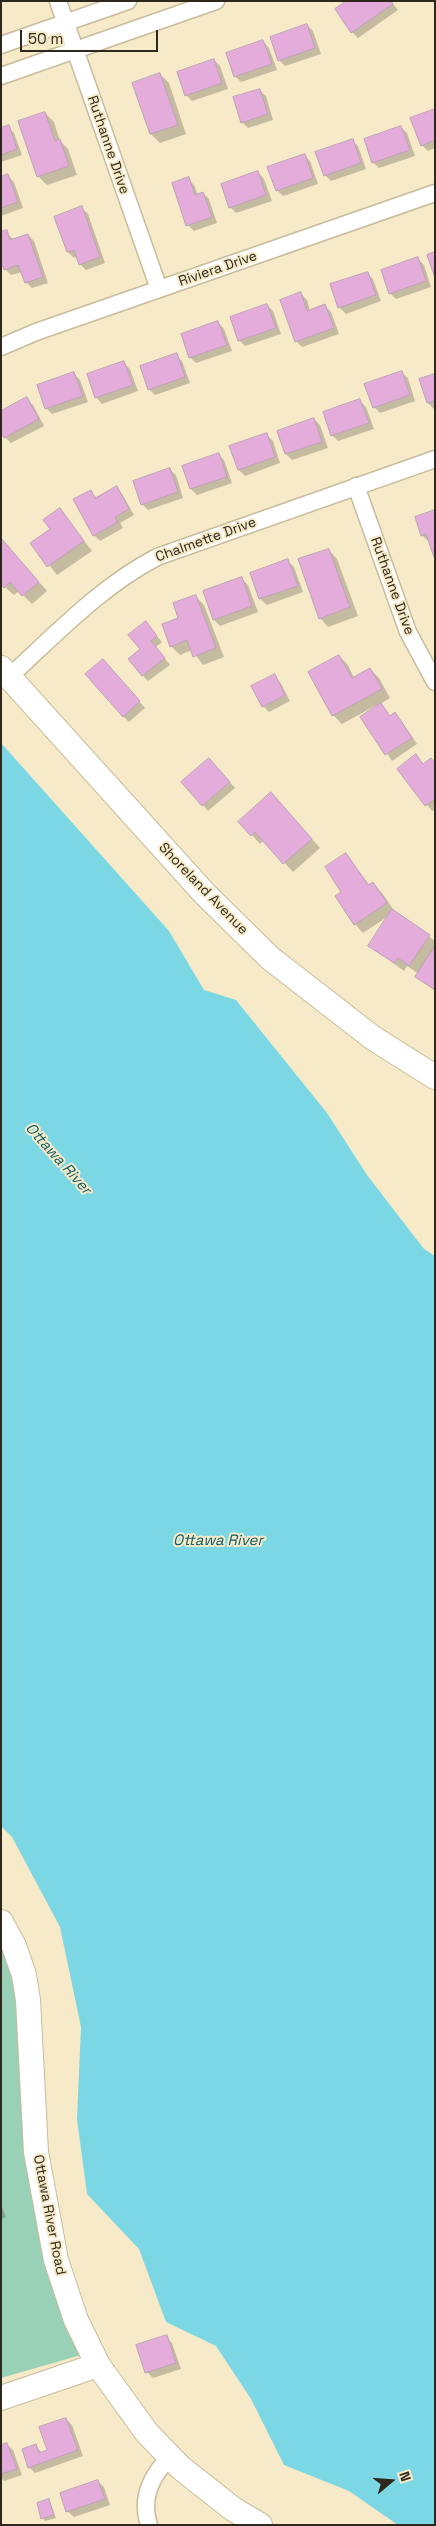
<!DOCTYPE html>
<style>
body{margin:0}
#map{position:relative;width:436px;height:2526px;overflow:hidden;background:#f7eac8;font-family:"Space Grotesk",sans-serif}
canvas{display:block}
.frame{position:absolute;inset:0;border:2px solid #2d281b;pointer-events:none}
.north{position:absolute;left:366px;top:2456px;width:50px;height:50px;-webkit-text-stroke:4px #f7eac8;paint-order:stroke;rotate:72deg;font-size:14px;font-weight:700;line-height:20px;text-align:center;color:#2d281b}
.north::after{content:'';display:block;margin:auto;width:18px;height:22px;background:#2d281b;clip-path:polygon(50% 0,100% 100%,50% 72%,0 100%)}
.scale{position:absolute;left:20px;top:30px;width:138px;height:22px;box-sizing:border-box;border:2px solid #2d281b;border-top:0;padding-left:6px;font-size:15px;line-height:18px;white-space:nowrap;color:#2d281b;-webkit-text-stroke:4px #f7eac8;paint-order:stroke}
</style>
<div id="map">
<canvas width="436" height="2526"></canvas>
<div class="frame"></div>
<div class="north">N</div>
<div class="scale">50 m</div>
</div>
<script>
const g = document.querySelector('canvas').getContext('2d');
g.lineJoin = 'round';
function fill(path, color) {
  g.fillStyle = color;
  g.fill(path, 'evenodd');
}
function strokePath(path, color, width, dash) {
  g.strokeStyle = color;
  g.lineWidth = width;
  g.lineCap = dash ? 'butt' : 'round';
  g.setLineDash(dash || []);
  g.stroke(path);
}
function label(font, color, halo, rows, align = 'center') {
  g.font = font + ' "Space Grotesk",sans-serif';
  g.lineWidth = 4;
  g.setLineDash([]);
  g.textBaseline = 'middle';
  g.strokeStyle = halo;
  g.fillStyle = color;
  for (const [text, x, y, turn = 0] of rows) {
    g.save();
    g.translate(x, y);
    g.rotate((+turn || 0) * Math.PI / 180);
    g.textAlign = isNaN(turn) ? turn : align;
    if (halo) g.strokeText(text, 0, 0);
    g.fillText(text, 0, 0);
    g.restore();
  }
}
fill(new Path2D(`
 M1 1942 11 1969 81 2355 1 2378Z`), '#98d1b6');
fill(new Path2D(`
 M1 743 169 931 204 990 236 1000 327 1113 367 1175 424 1249 435 1256V2525H398L349 2491 284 2465 251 2399 216 2346 166 2322 139 2249 87 2194 77 2119 81 2027 60 1927 12 1837 1 1826Z`), '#7cd7e4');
fill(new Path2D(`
 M348 1H391L398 10 358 38 352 32Z
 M307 25 313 31 321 54 285 66 279 60Z
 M263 41 269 48 277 70 241 82 235 76Z
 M214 60 220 66 228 89 192 101 186 95Z
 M160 74 169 83 186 134 160 143 151 134 134 84Z
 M259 90 266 96 273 120 248 128 242 122Z
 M435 110V148L428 151 422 145Z
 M45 113 54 122 60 141 68 149 77 175 47 185 38 176Z
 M8 127 14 133 22 155 1 162V129Z
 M401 127 407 133 415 156 379 168 373 162Z
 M352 140 358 146 366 169 331 181 325 175Z
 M304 155 310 161 318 184 283 196 277 190Z
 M258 172 264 179 272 201 236 213 230 207Z
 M8 176 14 182 23 208 1 216V178Z
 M188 179 194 185 198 195 203 193 209 199 217 223 194 231 188 225Z
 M82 208 88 214 105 263 86 270 80 264 77 256 74 258 68 252Z
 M6 232 14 240 28 235 34 241 48 283 32 288 26 282 22 272 11 275 5 269Z
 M418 259 424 265 431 287 396 299 390 293Z
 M367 273 373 279 381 301 346 314 340 308 332 285Z
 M301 294 307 300 310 311 325 306 331 312 339 334 302 347 296 341Z
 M267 305 273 311 281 334 245 346 239 340Z
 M218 322 224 329 232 351 196 363 190 357Z
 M176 355 182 361 190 383 155 395 149 389Z
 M124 363 130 369 138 391 102 404 96 397Z
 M401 372 408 378 415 401 380 413 374 407Z
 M74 374 80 380 88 402 52 414 46 408Z
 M435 375V409H434L428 403Z
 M26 399 33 405 44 426 11 443 5 437Z
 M360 401 366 407 374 429 338 441 332 435Z
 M314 419 320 425 328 448 292 460 286 454 278 431Z
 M267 435 273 441 280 463 245 476 239 470Z
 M218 454 224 460 232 483 197 495 191 489Z
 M169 469 176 475 183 498 148 510 142 504Z
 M116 488 122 494 134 515 120 523 123 528 100 541 94 535 90 491 96 497Z
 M60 510 92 551 57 575 32 543 52 529Z
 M435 511 430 541 429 542 423 536 416 518Z
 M1 539 47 591 32 604 19 591 14 595 5 587Z
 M329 550 337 559 358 616 328 627 320 618Z
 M288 561 294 567 303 592 267 605 260 599 251 574Z
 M242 579 248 585 258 612 220 626 214 620 204 592Z
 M195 596 204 605 224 657 203 665 192 650 180 655 171 646 180 619Z
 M146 623 162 642 156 647 170 665 148 681 142 675V649Z
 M339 656 348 665 354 678 370 669 379 678 390 698 380 704 391 717 395 714 401 720 417 744 392 761 362 717 376 708 375 706 342 724 333 715Z
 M109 667 145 708 129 722 123 716Z
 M274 676 280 682 290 701 269 712 263 706Z
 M416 756 424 765 435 764V810L432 811 399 769Z
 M215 766 235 788 208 811 203 805Z
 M280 803 320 848 293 872 264 840 260 844 252 835Z
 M346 854 370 886 373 884 382 893 395 912 435 941V991L416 977 419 974 407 966 404 971 370 946 390 915 363 933 355 924 343 892Z
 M1 2205 6 2217 1 2219Z
 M166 2337 172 2343 181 2369 153 2378 147 2372Z
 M66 2419 72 2425 83 2456 35 2473 29 2467 35 2445 42 2453 48 2451Z
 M7 2444 13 2450 22 2475 4 2481 1 2478V2446Z
 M98 2481 104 2487 110 2505 74 2517 67 2511Z
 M49 2501 56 2518 45 2521 43 2518Z`), '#0003');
const building = new Path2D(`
 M346 1H391L393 4 351 33 335 9Z
 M307 24 315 48 278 61 270 37Z
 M263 40 272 64 234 77 226 53Z
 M214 59 222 83 185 96 177 72Z
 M160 73 178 125 150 134 132 83Z
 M260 89 268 114 241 123 233 97Z
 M435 109V140L421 146 410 118Z
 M45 112 55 141 60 139 69 166 37 177 18 121Z
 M9 125 17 149 1 155V128Z
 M401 126 410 150 372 163 364 139Z
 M353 139 361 163 324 176 315 152Z
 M305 154 313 178 276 191 267 167Z
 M258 171 266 195 229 208 221 184Z
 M8 174 18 202 1 208V177Z
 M189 177 195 195 203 192 212 217 186 226 172 183Z
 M82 206 100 257 79 265 74 250 67 252 54 217Z
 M7 230 10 240 28 234 43 277 25 283 18 265 4 270 1 262V232Z
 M435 252V278L427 255Z
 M418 257 426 281 389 294 381 270Z
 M368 272 376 295 338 308 330 284Z
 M301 292 307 311 325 304 334 328 295 342 280 300Z
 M267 304 276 328 238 341 230 317Z
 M218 321 227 345 189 358 181 334Z
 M177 353 185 377 148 390 140 366Z
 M124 361 133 385 95 398 87 374Z
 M402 371 410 395 373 408 364 384Z
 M74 372 83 396 45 409 37 385Z
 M435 374V401L427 403 419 379Z
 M27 397 39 419 4 438 1 433V411Z
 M360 399 369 423 331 436 323 412Z
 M314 418 322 442 285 454 277 431Z
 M267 433 275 457 238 470 229 446Z
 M219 453 227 477 190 489 182 466Z
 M170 468 178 492 141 505 133 481Z
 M117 486 129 509 115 517 118 522 93 536 73 499 91 490 95 498Z
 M60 508 84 541 47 567 30 543 50 529 43 520Z
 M435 510V557H434L426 534 421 536 415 517Z
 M1 538 39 582 22 596 10 582 4 588 1 584Z
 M329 549 350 607 319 619 298 559Z
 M288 559 298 586 259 599 250 573Z
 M242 577 252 606 213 620 203 591Z
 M196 595 216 648 193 657 187 640 170 647 162 624 178 618 173 603Z
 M146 621 157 636 151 641 165 658 142 676 128 659 140 649 128 635Z
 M339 655 352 678 370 668 382 689 332 716 308 672Z
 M103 659 140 701 123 717 85 674Z
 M275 674 285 695 262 707 251 686Z
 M381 703 390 716 395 712 412 738 385 755 360 717Z
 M416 754 423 764 431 758 435 763V799L425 806 397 769Z
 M209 758 230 782 202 806 181 782Z
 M271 792 312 839 283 864 255 832 251 836 238 822Z
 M346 853 368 885 373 882 387 903 354 925 335 896 341 892 325 867Z
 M392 909 430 935 409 966 398 958 394 963 368 946Z
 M435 946V987L434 989 415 977Z
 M167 2335 176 2363 145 2373 136 2345Z
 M66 2418 78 2450 28 2468 22 2449 36 2444 39 2453 47 2450 39 2427Z
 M7 2443 17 2469 1 2474V2445Z
 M98 2480 105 2499 66 2512 60 2493Z
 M49 2499 54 2515 41 2519 37 2503Z`);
fill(building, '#e3acda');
strokePath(building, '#bca0b8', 1);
const street = new Path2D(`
 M58 1 159 289
 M1 45 128 1
 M1 76 216 1
 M1 347 36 332 435 193
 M356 486 408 632 435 682
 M9 677C56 634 100 587 157 557L435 459
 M149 2525C140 2498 152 2475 170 2457`);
const secondary = new Path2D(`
 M1 668 204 893 270 958 373 1038 435 1077
 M1 1922 14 1946 24 1975 28 2000 36 2152 56 2260 76 2320 98 2365 147 2433 181 2468 233 2509 260 2525
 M1 2398 98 2365`);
strokePath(street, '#c8bc9c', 19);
strokePath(secondary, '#c8bc9c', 26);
strokePath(street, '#fff', 16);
strokePath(secondary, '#fff', 24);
label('14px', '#2d281b', '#f7eac8', [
 ["Ruthanne Drive",108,145,71],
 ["Riviera Drive",218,269,-19],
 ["Chalmette Drive",206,540,-20],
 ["Ruthanne Drive",392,586,70],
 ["Shoreland Avenue",203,889,46],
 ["Ottawa River Road",49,2215,79]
]);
label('italic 15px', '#0c5c65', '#f7eac8', [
 ["Ottawa River",58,1159,48],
 ["Ottawa River",218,1541]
]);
</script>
